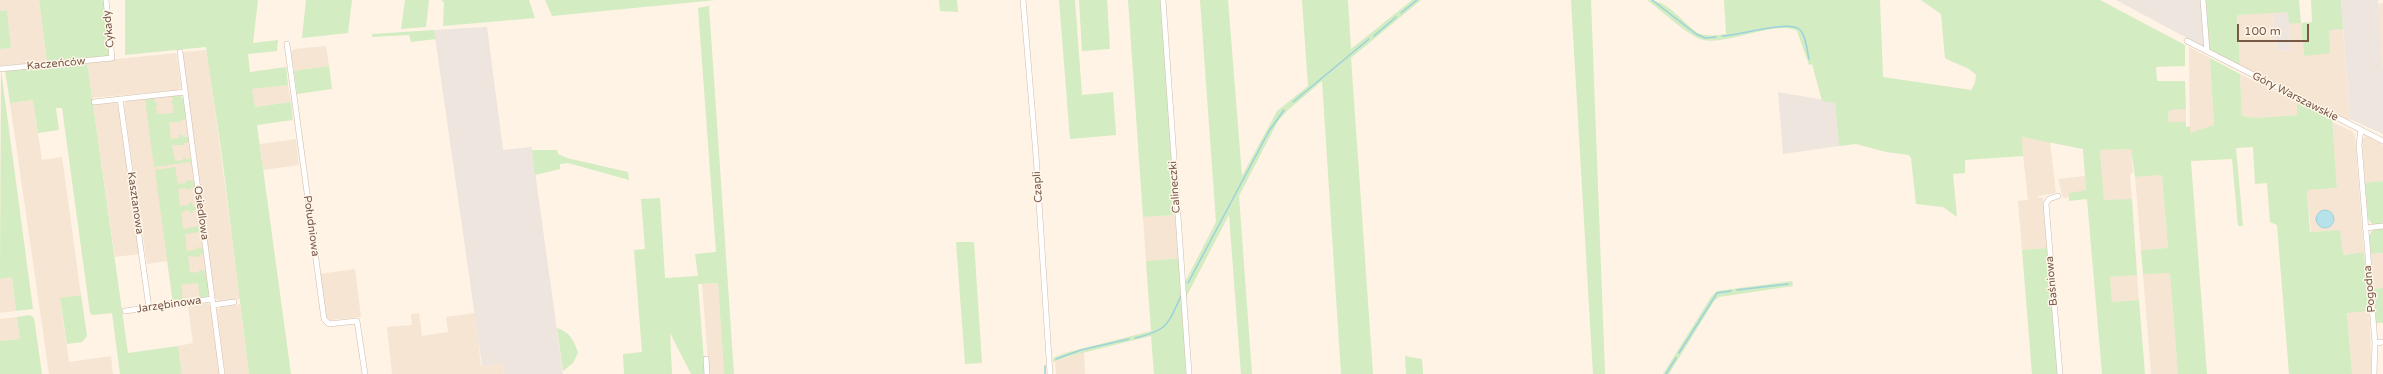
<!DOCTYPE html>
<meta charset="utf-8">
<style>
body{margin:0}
#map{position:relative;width:2383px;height:374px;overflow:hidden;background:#fef3e4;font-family:"Varela Round",sans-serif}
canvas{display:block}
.scale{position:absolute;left:2237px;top:24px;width:72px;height:18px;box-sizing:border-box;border:2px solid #785847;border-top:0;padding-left:5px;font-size:12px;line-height:14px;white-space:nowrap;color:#785847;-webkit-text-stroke:3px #fff7eb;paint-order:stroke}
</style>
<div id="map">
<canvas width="2383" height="374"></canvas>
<div class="scale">100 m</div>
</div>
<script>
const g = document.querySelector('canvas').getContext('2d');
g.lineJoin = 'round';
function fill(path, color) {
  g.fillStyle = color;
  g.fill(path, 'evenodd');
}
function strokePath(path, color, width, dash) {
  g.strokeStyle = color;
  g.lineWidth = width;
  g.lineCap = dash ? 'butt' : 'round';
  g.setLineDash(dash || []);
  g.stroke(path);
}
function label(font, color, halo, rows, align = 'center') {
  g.font = font + ' "Varela Round",sans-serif';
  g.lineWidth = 3;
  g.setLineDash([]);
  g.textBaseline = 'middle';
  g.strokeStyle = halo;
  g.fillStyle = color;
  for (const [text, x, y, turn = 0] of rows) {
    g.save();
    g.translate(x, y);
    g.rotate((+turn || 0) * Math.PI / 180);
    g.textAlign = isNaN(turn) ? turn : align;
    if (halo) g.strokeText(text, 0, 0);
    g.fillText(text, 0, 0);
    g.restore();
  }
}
fill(new Path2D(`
 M0 0H39L47 62 0 66V49L11 48 7 10 0 11Z
 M2383 3V70L2378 4Z
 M2273 12 2276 51 2291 50 2289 24 2301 23 2304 55 2329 29H2343L2350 121 2240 66 2237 15Z
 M326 46 329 66 294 71 291 52 294 49Z
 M2189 47 2210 58 2214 126 2190 148Z
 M207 50 240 299 220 302 215 298 182 52Z
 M176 53 181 86 178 90 92 98 87 62Z
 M2240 74 2297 102V115L2256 118 2242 116Z
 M288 85 291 102 255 107 252 89Z
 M179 95 183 98 209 294 206 297 173 303 167 261 147 264 124 105 127 101Z
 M33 100 42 160 62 157 81 295 60 299 69 362 111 356 113 374H49L10 103Z
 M114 102 118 105 139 254 115 257 93 104Z
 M2171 109H2186V122H2168L2169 110Z
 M2332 122 2352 131 2355 136 2364 252 2342 255 2340 230 2311 232 2307 190 2337 188Z
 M2366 136 2383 145V181L2365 183 2362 140Z
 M2021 137 2050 142 2056 193 2038 196 2039 198 2043 197 2047 248 2022 250 2018 201 2028 200Z
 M296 139 299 165 263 170 260 144Z
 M2131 149 2133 173 2130 174 2132 199 2104 201 2100 150Z
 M2162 175 2168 248 2141 250 2135 177Z
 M2085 176 2086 191 2069 193V197L2063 198 2058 179Z
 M1175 215 1178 258 1146 261 1143 217Z
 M2383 253V288L2373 289 2371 254Z
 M355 269 361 317 330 320 326 318 320 274Z
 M2170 272 2178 374H2151L2143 274Z
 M2137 275 2139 300 2112 302 2110 277Z
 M12 277 16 311 0 313V279Z
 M718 283 724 374H709L702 284Z
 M207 303 211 306 220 374H182L178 346 193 343 188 306Z
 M240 304 249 374H225L217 310 221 307Z
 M2369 311 2372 374H2352L2347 312Z
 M419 313 422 336 448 332 446 317 475 313 481 366 503 363 504 374H392L387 327 412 325 411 314Z
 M17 317 20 339 0 341V319Z
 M1084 352 1085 374H1056L1055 361Z`), '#f6e5d2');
fill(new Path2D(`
 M2116 0H2201L2204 47Z
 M2341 0H2378L2383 70V134L2350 119Z
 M2273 12H2289L2291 50 2276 51Z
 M487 27 503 150 532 147V150L563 374H504L503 363 482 366 434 30Z
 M1778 92 1835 102 1839 146 1783 154Z`), '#ede5de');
fill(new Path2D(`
 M39 0H105L111 56 47 62Z
 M125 0H258L253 43 278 40 277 51 248 54 250 72 286 67 288 85 252 89 255 107 291 102 293 120 257 125 291 374H249L222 156 206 47 125 55Z
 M306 0H352L348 33 302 38Z
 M405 0H429L426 27 401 29Z
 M441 0H529L535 18 443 26 444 3Z
 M545 0H716L552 16Z
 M939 0H957L958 12 940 11Z
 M1059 0H1075L1082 95 1113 92 1116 135 1070 139Z
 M1079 0H1107L1110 49 1082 51Z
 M1128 0H1161L1175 215 1143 217Z
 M1200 0H1228L1242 176 1277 111 1308 86 1302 0H1348L1351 49 1412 0H1421L1351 58 1373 374H1341L1322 81 1287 111 1278 121 1239 196 1252 374H1241L1229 215 1185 299 1184 284 1216 222Z
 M1571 0H1591L1605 374H1593Z
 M1647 0C1669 0 1681 22 1698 33 1706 37 1718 35 1726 34L1724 0H1880L1883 77 1971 90 1975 83 1976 75C1967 65 1956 65 1945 58L1941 14 1921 0H2100L2185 45V66L2156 67 2157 81H2185L2186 109 2169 110 2168 122H2186V127L2190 126V133L2214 125 2210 58 2240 74 2242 116 2256 118 2297 115V102L2332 119 2337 188 2307 190 2310 232 2340 230 2343 255 2364 252 2369 311 2347 313 2352 374H2289L2277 225 2270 222 2267 183 2255 184 2253 147 2236 148 2243 226H2238L2232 159 2191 161 2207 374H2178L2170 273 2143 274 2141 250 2168 248 2162 175 2135 177 2131 149 2100 150 2104 200 2132 199 2137 275 2110 277 2112 302 2139 300 2145 374H2102L2087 199 2069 201V193L2086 190 2083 149 2022 137 2023 156 1965 160V173L1953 174 1957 217 1943 207 1916 204 1911 158 1909 155 1886 152 1856 144 1839 146 1835 103 1822 101 1812 64 1809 65 1797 31C1777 19 1722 48 1700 39 1685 33 1661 10 1647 0Z
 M2206 0H2299L2301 23 2312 22 2311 0H2341L2343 29 2329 30 2330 53 2304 56 2301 23 2289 24 2288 12 2237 15 2240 66 2209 50Z
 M709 6 734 374H724L718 283 698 284 705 374H691L670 333 672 374H624L623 354 642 352 634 250 645 249 641 199 660 198 665 278 698 276 695 254 716 252 698 8Z
 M7 10 11 48 0 49V11Z
 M434 30 436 39 411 42 409 35 372 37V34Z
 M87 62 128 353 178 346 182 374H120L112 313 92 315 90 313 62 108H56L59 130 38 133 33 100 10 103 5 70Z
 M329 66 332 89 297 94 294 71Z
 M1 70 33 309 16 311 12 277 0 279Z
 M179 95 183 98 186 119 181 120V122H169L171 139 179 138V135H183V137H188L189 142 184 143V145H172L175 161 183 160V158L186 157V159H191V162L154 167 145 99 154 98 155 103H158V105L156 106 157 114 174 113 173 104 170 101H173L172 96Z
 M532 150H557L558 154 567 158 628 172 629 180 568 163 560 164V169L535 175Z
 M175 167 178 184 186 183V180L194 181 195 187 187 190 186 188 178 189 180 206 189 205V202H192L193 207 197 206 198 209 193 210V212L190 213 189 210 181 212 183 229 200 226 201 232 185 234 187 251 196 250V247H198L199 249 203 248 204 254H200V257L188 256 190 273 199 272V270L206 271 209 294 206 297 200 298 198 283 181 285 183 301 173 303 155 170Z
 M2383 181V224L2373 225 2368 219 2365 183Z
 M2373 229H2383V253L2371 254 2369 236Z
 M956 242H974L982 363 965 364Z
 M2047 248 2058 374H2032L2022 250Z
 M1180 258 1186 374H1154L1151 336 1066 357 1053 362V358L1065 353 1151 331 1146 261Z
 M1792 281 1793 286 1719 297 1714 301 1669 374H1663L1711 297 1717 291Z
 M2383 288V323H2376L2373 289Z
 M81 295 87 336 82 342 67 344 60 298Z
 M30 315 34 318 42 374H0V341L20 339 17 317Z
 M557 328C569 331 575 342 578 353L573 363 563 371Z
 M1405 356 1422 359 1423 374H1406Z`), '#d3ecc1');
const water = new Path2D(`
 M2316 219a9 9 0 1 1 18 0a9 9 0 1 1-18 0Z`);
fill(water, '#b7e2e9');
strokePath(water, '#9cd2db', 1);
strokePath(new Path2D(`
 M1652 0 1696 34 1705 38 1716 37
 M1401 13 1417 0
 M1374 36 1396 17
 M1722 36C1737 36 1789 20 1799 29 1806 34 1807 51 1809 59
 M1293 102 1369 39
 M1188 283 1269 131 1284 110
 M1737 290 1788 284
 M1135 338C1168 330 1167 326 1181 296
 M1679 353 1717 293 1731 291
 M1056 359 1081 350 1129 339
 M1045 366V374
 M1666 374 1676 358`), '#9cd2db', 1.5);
const street = new Path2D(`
 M1023 0 1036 155 1050 374
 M1163 0 1189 374
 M2203 0 2207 51
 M2187 41 2383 141
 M287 44 324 319 329 324 357 321 365 374
 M180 52 222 374
 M0 69 112 58 106 0
 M120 99 149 308
 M94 102 185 92
 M2361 130 2359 144 2375 343 2374 374
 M2058 196 2049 199 2046 204 2060 374
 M2365 228 2383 226
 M213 305 234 302
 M125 311 212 299
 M2375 343 2383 342
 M706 359 707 374`);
strokePath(street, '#d2bcac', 6);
strokePath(street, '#fff', 5);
label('11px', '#785847', '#fff7eb', [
 ["Cykady",109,29,-96],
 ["Kaczeńców",56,64,-5],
 ["Góry Warszawskie",2295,97,27],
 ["Czapli",1038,187,-94],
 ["Calineczki",1175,187,-94],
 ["Kasztanowa",135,203,82],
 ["Osiedlowa",201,213,82],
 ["Południowa",311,226,82],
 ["Baśniowa",2052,281,-95],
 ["Pogodna",2370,289,-95],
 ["Jarzębinowa",169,305,-8]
]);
</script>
